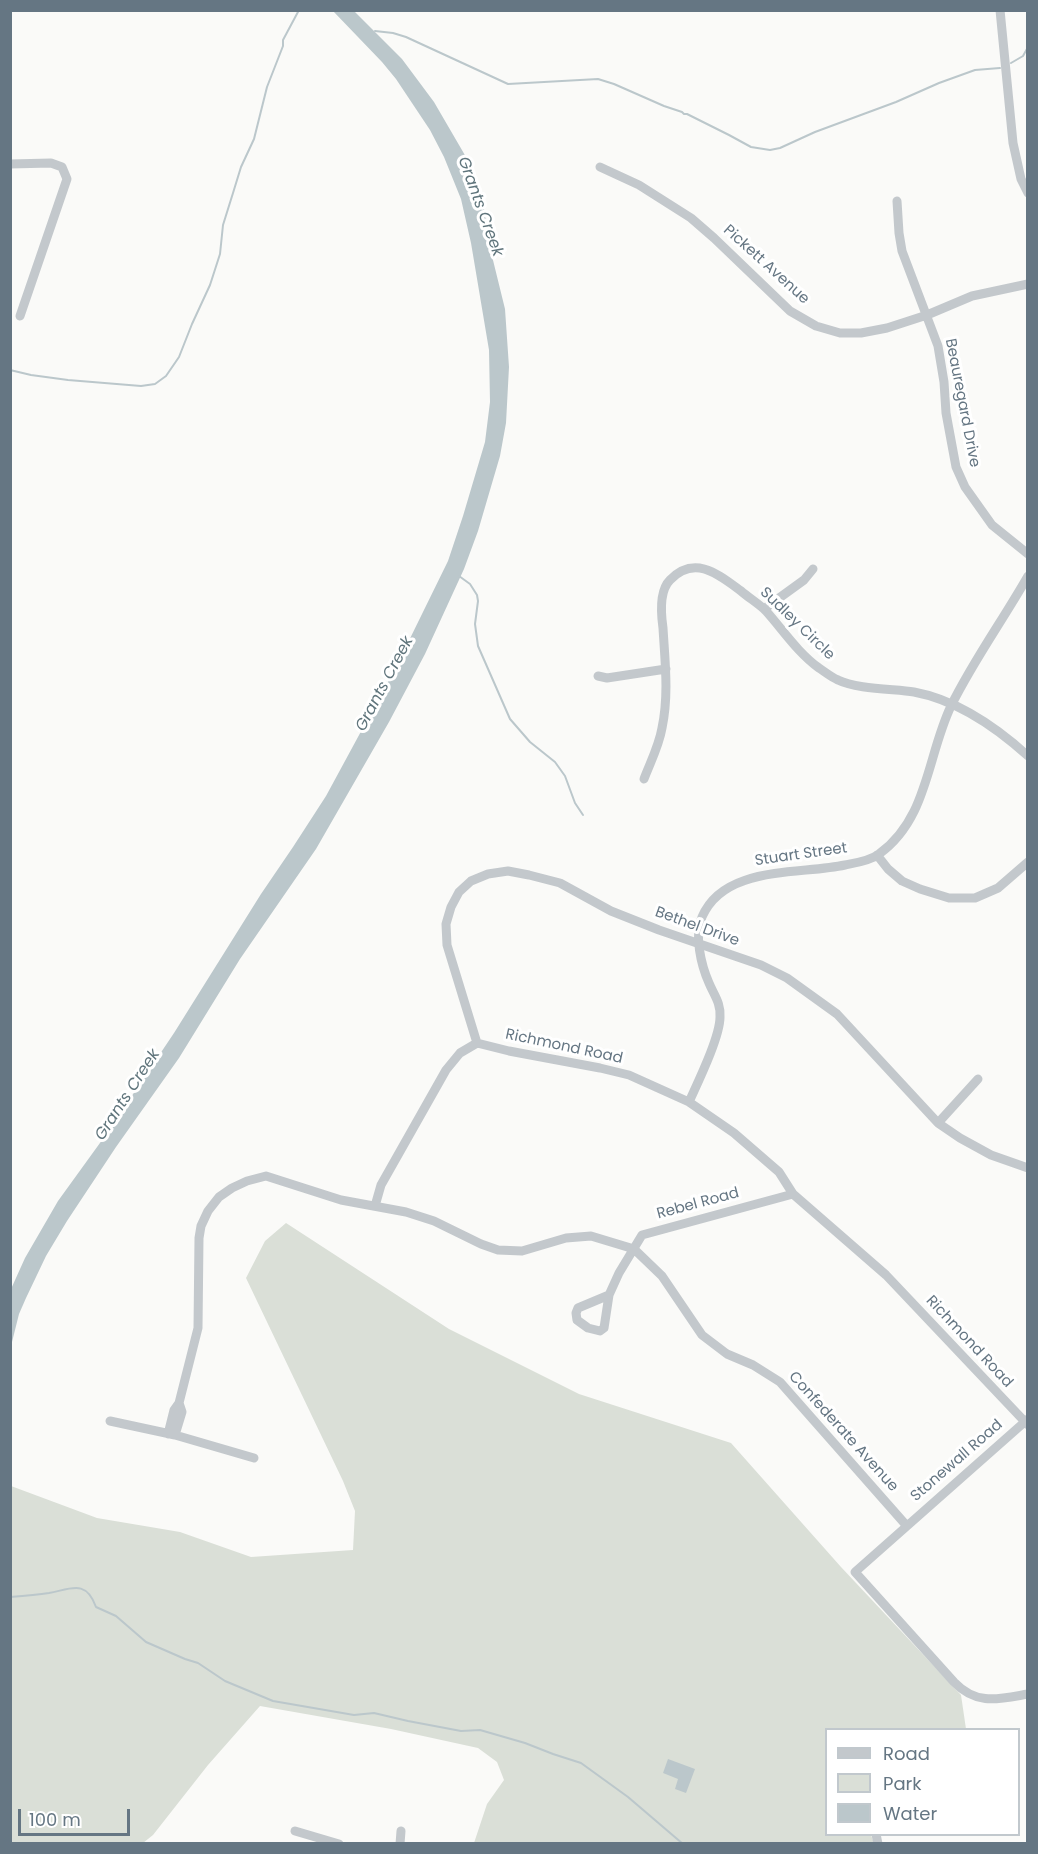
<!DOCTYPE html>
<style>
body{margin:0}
#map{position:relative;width:1038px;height:1854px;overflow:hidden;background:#fafaf8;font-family:Poppins,sans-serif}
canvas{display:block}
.frame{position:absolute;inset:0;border:12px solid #657683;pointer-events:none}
.legend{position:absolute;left:825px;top:1728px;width:195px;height:108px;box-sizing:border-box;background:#fff;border:2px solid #c1c8cd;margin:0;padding:8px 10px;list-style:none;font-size:18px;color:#657683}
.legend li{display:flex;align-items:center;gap:12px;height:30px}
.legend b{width:30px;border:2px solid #c1c8cd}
.scale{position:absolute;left:18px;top:1809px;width:112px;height:27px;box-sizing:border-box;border:3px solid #657683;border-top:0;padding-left:8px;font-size:18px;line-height:21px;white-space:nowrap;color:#657683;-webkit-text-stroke:4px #fff;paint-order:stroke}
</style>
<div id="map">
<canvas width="1038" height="1854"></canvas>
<div class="frame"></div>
<ul class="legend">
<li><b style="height:8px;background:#c3c8cc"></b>Road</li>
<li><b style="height:16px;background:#dadfd7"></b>Park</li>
<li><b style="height:16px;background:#bbc7cb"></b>Water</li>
</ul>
<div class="scale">100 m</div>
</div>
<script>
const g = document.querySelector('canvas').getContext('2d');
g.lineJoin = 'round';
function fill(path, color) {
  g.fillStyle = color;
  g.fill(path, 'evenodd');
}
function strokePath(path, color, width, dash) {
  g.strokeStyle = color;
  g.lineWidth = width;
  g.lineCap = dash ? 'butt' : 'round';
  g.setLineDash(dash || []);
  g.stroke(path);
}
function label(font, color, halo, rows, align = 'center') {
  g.font = font + ' Poppins,sans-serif';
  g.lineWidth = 6;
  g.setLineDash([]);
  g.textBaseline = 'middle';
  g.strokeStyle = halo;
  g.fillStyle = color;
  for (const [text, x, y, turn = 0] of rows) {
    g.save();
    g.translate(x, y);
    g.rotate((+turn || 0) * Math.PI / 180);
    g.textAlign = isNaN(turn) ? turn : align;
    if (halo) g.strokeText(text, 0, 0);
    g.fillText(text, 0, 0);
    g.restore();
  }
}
fill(new Path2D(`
 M286 1223 449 1329 579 1394 731 1443 841 1567 961 1695 966 1729 826 1730V1834L871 1835 874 1843H474L487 1804 504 1780 497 1762 478 1748 391 1729 260 1706 208 1765 153 1835 143 1843H11V1486L97 1518 180 1532 251 1557 353 1550 355 1511 343 1481 246 1278 265 1241Z`), '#dadfd7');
fill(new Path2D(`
 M333 11H354L402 59 434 102 466 157 475 178 484 209 491 252 505 309 509 367 506 423 500 456 478 531 464 569 425 654 389 722 316 849 240 959 179 1058 116 1147 67 1221 46 1256 26 1298 19 1314 11 1346V1289L25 1258 58 1201 105 1136 174 1033 261 894 293 847 326 796 397 665 448 561 463 516 485 442 490 402 489 350 471 243 461 199 444 157 430 130 396 79 382 62Z
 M668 1759 695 1769 686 1793 675 1789 678 1779 663 1773Z`), '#bbc7cb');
strokePath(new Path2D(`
 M375 31 393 33 406 37 508 84 598 79 614 84 664 106 682 112 684 114H687L729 135 751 147 770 150 780 148 815 132 896 102 939 83 975 70 1000 68
 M1011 63 1023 56 1028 47
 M10 370 31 375 68 380 141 386 155 384 166 376 179 357 192 324 210 285 220 254 223 225 233 193 241 167 254 139 267 87 283 46V40L299 10
 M459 576 470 584 477 595 478 601 475 624 478 646 510 719 530 742 555 762 565 776 575 803 583 815
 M10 1597C23 1596 36 1595 49 1593 71 1589 86 1579 96 1607L116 1616 146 1642 185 1659 198 1663 225 1681 273 1701 354 1715 374 1713 408 1721 461 1731 480 1730 525 1743 553 1754 581 1763 628 1797 683 1844`), '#bbc7cb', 2);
strokePath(new Path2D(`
 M1000 10 1013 143 1021 179 1028 193
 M10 164 51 163 62 167 67 179 20 316
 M600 167 639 185 691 218 714 238 790 311 816 326 840 333H861L887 328 927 315 972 296 1028 284
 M897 201 899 233 902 251 938 346 944 382 946 413 956 467 965 487 992 525 1028 554
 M764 609 804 580 813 569
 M598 676 607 678 666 669
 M644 779C650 763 659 746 662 728 669 695 665 662 663 628 661 614 659 591 670 580 695 554 719 575 741 591 749 598 759 604 766 611 783 630 798 653 819 668 825 672 831 677 838 680 856 689 893 689 914 692 957 700 996 727 1028 756
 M877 855 888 869 902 881 920 889 949 898H975L998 888 1028 862
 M477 1043 447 945 446 924 451 907 459 892 471 881 488 874 508 871 529 875 560 883 611 911 659 930 761 965 787 978 837 1014 938 1123 960 1138 991 1155 1028 1168
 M689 1102C698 1082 720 1037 720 1017 721 1003 714 995 709 983 701 965 694 935 702 917 724 865 799 875 845 865 855 863 870 861 879 854 928 819 927 756 951 706 973 661 1003 620 1028 576
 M938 1123 978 1079
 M375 1206 381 1185 446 1070 460 1053 477 1043 509 1051 600 1068 629 1075 689 1102 734 1133 779 1172 793 1194 886 1275 1028 1425
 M609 1295 604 1328 600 1331 588 1328 577 1320 576 1313 578 1308 609 1295 619 1273 642 1235 793 1194
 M1028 1419 855 1572 954 1682C977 1706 999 1699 1028 1694
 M110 1421 175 1435 254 1458
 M168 1434 174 1410 179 1403 198 1328 199 1238 201 1226 208 1211 219 1197 232 1188 247 1181 266 1176 341 1200 406 1212 434 1221 481 1244 498 1250 522 1251 566 1238 591 1236 634 1249 662 1276 702 1335 727 1354 753 1365 780 1382 906 1525
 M175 1435 182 1412 179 1403
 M295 1831 339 1844
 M876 1834 878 1844
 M400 1844 401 1831`), '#c3c8cc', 9);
label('15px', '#657683', '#fff', [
 ["Pickett Avenue",766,265,42],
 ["Beauregard Drive",962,403,79],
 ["Sudley Circle",797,624,44],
 ["Stuart Street",801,855,-8],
 ["Bethel Drive",697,927,20],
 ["Richmond Road",564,1047,12],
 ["Rebel Road",698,1204,-15],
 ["Richmond Road",969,1342,47],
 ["Confederate Avenue",843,1432,48],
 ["Stonewall Road",957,1461,-41]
]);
label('italic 16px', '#60757c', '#fff', [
 ["Grants Creek",480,207,70],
 ["Grants Creek",385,684,-62],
 ["Grants Creek",128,1095,-57]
]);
</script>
